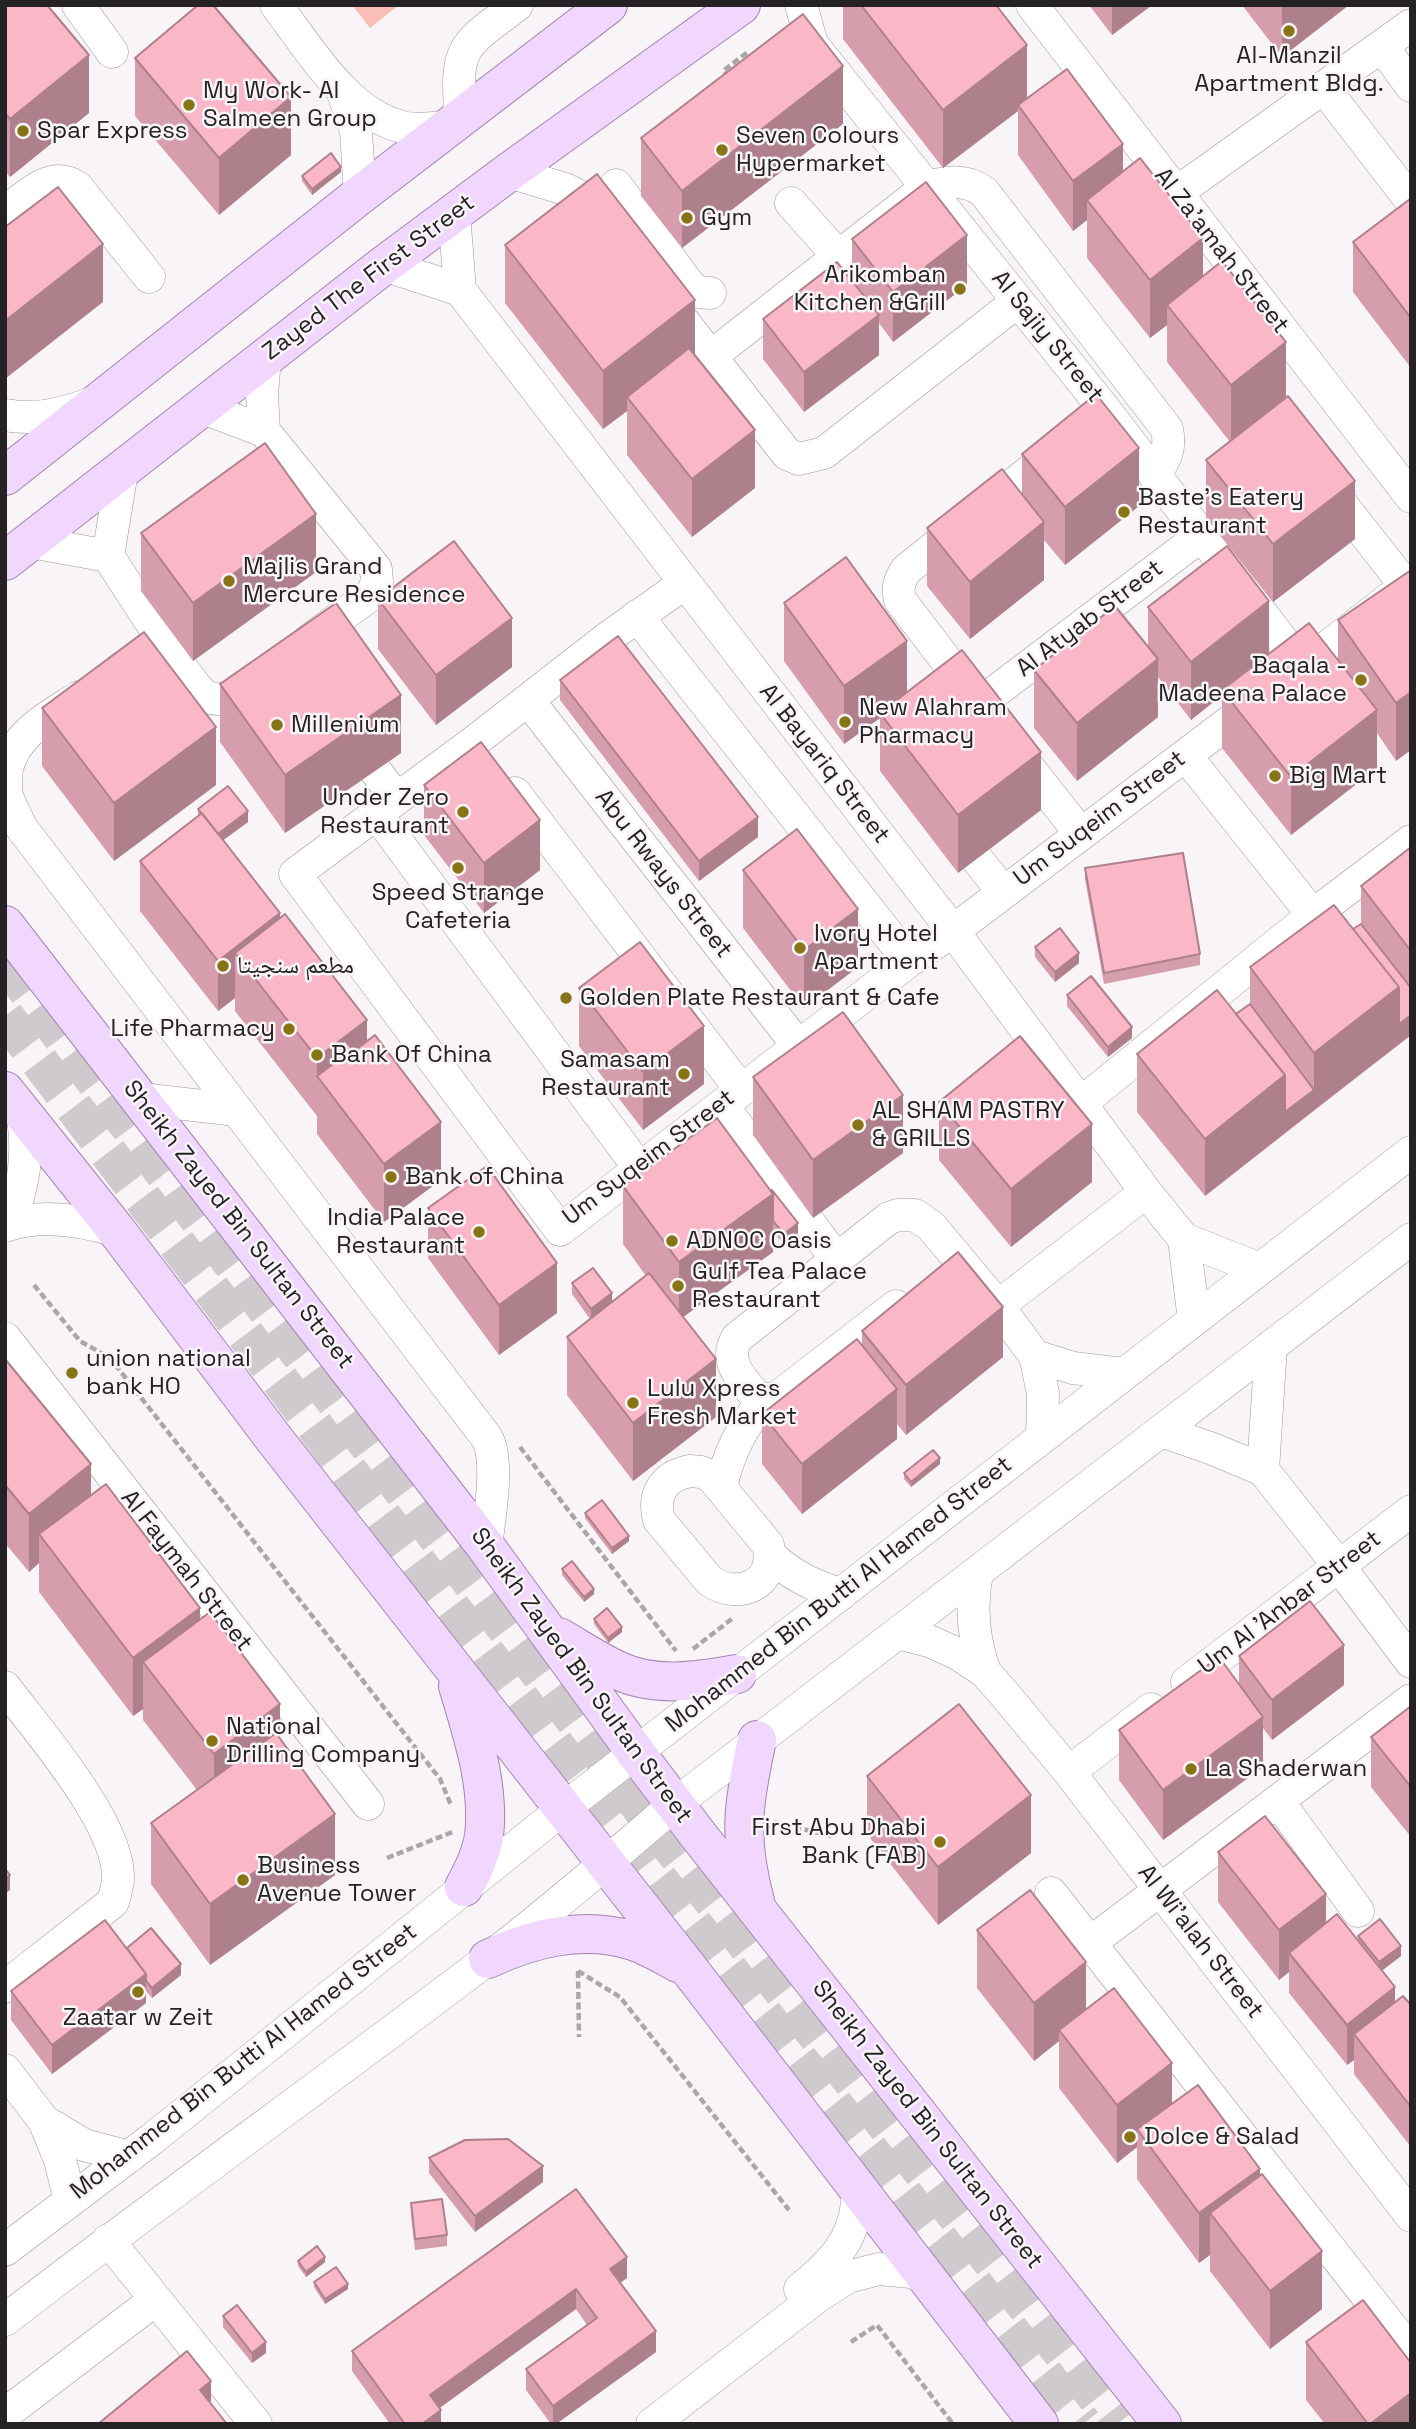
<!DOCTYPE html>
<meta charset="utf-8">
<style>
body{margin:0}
#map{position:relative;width:1416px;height:2429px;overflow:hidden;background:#f9f4f7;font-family:"Space Grotesk",sans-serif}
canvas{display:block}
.frame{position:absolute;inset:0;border:7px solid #242224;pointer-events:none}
</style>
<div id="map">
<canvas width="1416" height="2429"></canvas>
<div class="frame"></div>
</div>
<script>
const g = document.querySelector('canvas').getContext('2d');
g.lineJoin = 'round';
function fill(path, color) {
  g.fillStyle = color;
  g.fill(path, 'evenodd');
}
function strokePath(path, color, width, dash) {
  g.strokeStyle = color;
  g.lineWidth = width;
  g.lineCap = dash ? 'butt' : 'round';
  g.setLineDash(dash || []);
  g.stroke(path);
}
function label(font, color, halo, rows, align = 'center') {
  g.font = font + ' "Space Grotesk","Noto Naskh Arabic",sans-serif';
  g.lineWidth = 5;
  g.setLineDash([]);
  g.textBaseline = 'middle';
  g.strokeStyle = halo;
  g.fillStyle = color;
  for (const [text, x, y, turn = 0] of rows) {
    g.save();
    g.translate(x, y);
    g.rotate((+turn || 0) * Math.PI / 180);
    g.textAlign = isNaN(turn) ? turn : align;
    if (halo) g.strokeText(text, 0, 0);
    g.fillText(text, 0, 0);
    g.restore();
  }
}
fill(new Path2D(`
 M352 5H399L370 28Z`), '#fabeb8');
strokePath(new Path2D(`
 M5 961 627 1790 1117 2424
 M5 1016 603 1808 1083 2424`), '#cecacd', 38, [38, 19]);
const minor = new Path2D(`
 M78 5 112 52
 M276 5C309 48 346 113 402 127 416 131 435 127 450 127
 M801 5 812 44 1106 411 1302 666
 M1032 5 1411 497
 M1382 46 1411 86
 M1323 87 1411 201
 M343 93 356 131 360 195
 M460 118C460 97 455 67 467 48 478 31 502 18 517 5
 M509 172 565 189 592 203 605 220
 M616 185 690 286 698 292 710 293
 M1176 193 1411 25
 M791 203 839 257
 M5 212C27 196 52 168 78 188L149 277
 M454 213 460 290
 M384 265 460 290 953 931 1146 1192 1184 1239 1260 1269
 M669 303 787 454 799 459 824 453 1018 301
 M710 357 927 187C948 182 966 178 984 192L1167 429C1171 449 1166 459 1154 475
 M201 407 264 431 376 569 377 582 372 594 309 640
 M5 415C35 421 64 414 92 403
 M264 431 262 395 265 358
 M122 471 108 556C122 577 193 691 208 697 227 705 241 690 256 679
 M1339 501 1406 586
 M31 542 108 556
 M685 583 606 639 475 741 295 874 560 1230 909 961 953 931 1257 701
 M637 616 909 961
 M119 670 163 640
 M1295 672 1411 582
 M972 694 900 600C897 588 899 581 906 570L1054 452
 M79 697C50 716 15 733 7 769 6 778 5 788 7 796 11 807 17 817 21 827L487 1438C500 1462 489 1519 486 1547
 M528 700 799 1047
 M979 704 1202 535
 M1014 749 1080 833
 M1186 756 1313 915
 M375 770 396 798
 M515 793 741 1090
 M376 813 639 1168
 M977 859 1003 892
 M141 1099 237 1110
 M1081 1103 1313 915 1411 841
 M722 1105 837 1260
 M7 1225C25 1187 29 1153 22 1112
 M5 1226C41 1213 81 1220 117 1231
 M1184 1239 1194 1320
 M896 1306 778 1397 770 1399H758C744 1380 722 1363 737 1338L889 1218 898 1215H915L931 1226 998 1306 1035 1356 1043 1393 1042 1438
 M998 1306 1146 1192
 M5 1338 368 1804
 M1035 1356 1073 1368 1124 1374
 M1161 1431 1213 1449 1263 1470 1339 1566 1411 1662
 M1263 1470 1271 1346
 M690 1471 701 1472 711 1476 768 1545C778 1583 739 1602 709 1580L659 1520C652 1494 664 1476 690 1471Z
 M721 1488C728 1454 742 1427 764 1399
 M770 1555C791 1575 813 1586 841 1594
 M977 1573C970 1608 973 1639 985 1672
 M898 1633 929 1641 958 1654 985 1672 1006 1696 1069 1772 1411 2216
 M1187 1682 1411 1511
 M5 1687C38 1731 121 1825 118 1880 117 1887 115 1895 113 1902L5 1987
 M1069 1772 1151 1709
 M1278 1801 1358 1911
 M1051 1893 1411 2352
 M1090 1943 1411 1700
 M5 2070 44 2121 60 2160 70 2200
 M44 2121 84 2145 129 2157
 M108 2240 256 2424
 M5 2250 152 2139 563 1809 1411 1152
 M800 2289C836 2260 857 2237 858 2189
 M5 2320C164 2197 328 2081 488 1959 552 1910 613 1857 675 1804L1411 1239
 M5 2414 155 2300
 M652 2424 817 2297 848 2277 879 2269 911 2272 926 2278`);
const major = new Path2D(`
 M5 476 360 195 608 5
 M5 561 384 265 509 172 741 5
 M5 925 486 1547 636 1753 699 1836 1162 2424
 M5 1091 117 1231 275 1440 689 1969 1039 2424
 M559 1637C578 1648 597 1661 617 1670 654 1688 698 1681 737 1674
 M458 1686C472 1733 490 1786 484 1836 481 1855 473 1871 464 1887
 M755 1901C738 1838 743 1803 757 1740
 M488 1959C533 1938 581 1926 630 1940 647 1945 663 1955 678 1963`);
strokePath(minor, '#9b979a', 33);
strokePath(major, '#a385b0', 40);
strokePath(new Path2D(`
 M729 77 723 71 749 51
 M34 1285 80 1341 110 1358 440 1779 451 1805
 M520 1447 676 1651
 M693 1649 733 1618
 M774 1822 831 1836
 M387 1858 455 1831
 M578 1971 620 1997 789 2210
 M578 1971 579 2037
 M851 2342 877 2325 953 2424`), '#aaa6a9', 4.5, [7, 3.5]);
strokePath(minor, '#fff', 32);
strokePath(major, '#f1d6fd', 38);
fill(new Path2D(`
 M5 5 89 113 10 177 5 171Z
 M843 5H996L1027 98 1123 172 1203 276 1286 398 1355 539 1273 602 1206 518V460L1230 442 1167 362V325L1150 338 1087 258V220L1073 231 1018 155V111L943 168 843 39Z
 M1089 5H1152L1112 35Z
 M1242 5H1349L1282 57Z
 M135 58 291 155 219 215 135 116Z
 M843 124 682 248 641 196V138Z
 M341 172 312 195 302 181V176Z
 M1411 200V368L1353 292V242Z
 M852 239 967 285 893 342 879 323V355L804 412 763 359V319L852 281Z
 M505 245 695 355 755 488 692 537 627 455V411L603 429 505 303Z
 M1022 454 1139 506 1065 565 1044 540V580L970 639 927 586V528L1022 494Z
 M141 533 316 572 193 661 141 591Z
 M1411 570 1396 761 1377 733V768L1291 835 1222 748V695L1191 720 1158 677V717L1077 781 1034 728V670L1148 646V607L1269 654 1338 661V620Z
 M378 599 512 667 436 725 378 649Z
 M784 603 907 692 1041 810 958 873 880 771V718L844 744 784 661Z
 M560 680 758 837 699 881 560 700Z
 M220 684 401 753 285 833 220 742Z
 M42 708 216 785 114 861 42 766Z
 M424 785 540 870 484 913 424 835Z
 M198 809 248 822 223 840 280 918 367 1041 441 1180 384 1222 317 1134V1116L235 1011V998L218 1011 140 911V861L198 816Z
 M1411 847V1035L1205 1196 1137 1112V1054L1236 1014 1250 1004V967L1353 929 1361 924V886Z
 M1085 868 1200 954V965L1104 984 1085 879Z
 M743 870 858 967 804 1008 743 928Z
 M1035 947 1079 963 1055 982 1035 957Z
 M579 988 704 1084 643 1130 579 1046Z
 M1067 995 1132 1038 1108 1057 1067 1006Z
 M753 1077 903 1153 813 1218 753 1135Z
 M939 1102 1092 1182 1011 1247 939 1160Z
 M623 1186 771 1191 798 1233 784 1245 773 1231V1252L683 1317 716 1417 633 1481 567 1395V1337L590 1319 572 1294V1283L612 1302 646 1276 623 1244Z
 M428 1208 557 1313 499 1355 428 1258Z
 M862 1331 1003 1357 906 1435 897 1424V1439L802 1514 762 1464V1414L862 1345Z
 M5 1359 91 1495 200 1619 280 1739 335 1875 210 1965 151 1884V1823L197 1790 143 1720V1709L133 1716 39 1592V1563L29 1572 5 1543Z
 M940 1464 911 1487 904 1479V1473Z
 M585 1513 629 1541 612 1554 585 1518Z
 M562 1569 594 1594 584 1602 562 1575Z
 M594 1619 622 1632 608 1643 594 1624Z
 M1239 1656 1344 1685 1272 1740 1263 1728V1767L1163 1840 1119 1780V1730L1239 1683Z
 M1411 1706V1837L1371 1787V1737Z
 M867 1776 1031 1853 938 1925 867 1834Z
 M1218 1852 1326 1924 1358 1941V1936L1401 1956 1382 1970 1395 2002 1411 2005V2147L1354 2074V2060L1347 2065 1289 1993V1972L1279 1980 1218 1902Z
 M977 1930 1086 2009 1172 2104 1260 2175 1322 2309 1270 2349 1210 2271V2255L1199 2263 1137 2179V2147L1117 2163 1059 2088V2041L1034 2061 977 1988Z
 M127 1948 181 1975 152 1998 146 1991V2003L52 2074 11 2020V1991Z
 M429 2158 543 2182 475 2232 429 2173Z
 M576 2189 627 2278 620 2283 656 2352 556 2424H551L526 2390V2369L587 2325 576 2309 439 2408 441 2424H390L352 2371V2351Z
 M411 2203 447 2235V2246L415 2250 411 2214Z
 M298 2261 325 2262 306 2277 298 2266Z
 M314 2282 348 2289 325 2304 314 2287Z
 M223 2316 266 2353 252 2363 223 2327Z
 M1306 2342 1411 2424H1325L1306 2400Z`), '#d69dac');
fill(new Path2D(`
 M1112 5H1152L1112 35Z
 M1282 5H1349L1282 57Z
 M1027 45V103L1018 105V111L943 168V110Z
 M89 55V113L10 177V119Z
 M843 66V124L682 248V191Z
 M291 97V155L219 215V158Z
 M1123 144V194L1087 200V220L1073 231V181Z
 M341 167V172L312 195V189Z
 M967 235V285L893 342V292Z
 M1203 238V296L1167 305V325L1150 338V280Z
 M103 244V302L5 379V321Z
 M695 300V358L627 397V411L603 429V371Z
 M879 315V355L804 412V372Z
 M1286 342V400L1231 443V385Z
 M755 430V488L692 537V479Z
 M1139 448V506L1065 565V507Z
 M1355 481V539L1273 602V544Z
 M316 514V572L193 661V603Z
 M1044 522V580L970 639V582Z
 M1269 601V659L1222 690V695L1191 720V662Z
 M512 618V667L436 725V675Z
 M907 641V699L880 713V718L844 744V686Z
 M1158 659V717L1077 781V723Z
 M1411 692V750L1396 761V703Z
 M401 695V753L285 833V775Z
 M1377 710V768L1291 835V777Z
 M216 727V785L114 861V803Z
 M1041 752V810L958 873V815Z
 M248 811V822L218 844V834Z
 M758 817V837L699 881V861Z
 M540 820V870L484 913V863Z
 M858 909V967L804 1008V950Z
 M280 913V963L235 953V998L218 1011V961Z
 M1079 953V963L1055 982V972Z
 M1399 987 1411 1015V1035L1314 1110V1053Z
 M367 1020V1078L341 1058 334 1049V1098L317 1076V1116V1058Z
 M704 1026V1084L643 1130V1072Z
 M1132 1027V1038L1108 1057V1047Z
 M1285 1075 1314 1090V1110L1205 1196V1139Z
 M903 1095V1153L813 1218V1160Z
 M441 1122V1180L384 1222V1164Z
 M1092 1124V1182L1011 1247V1189Z
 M773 1194V1252L679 1320V1262Z
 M798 1223V1233L784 1245V1234Z
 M557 1263V1313L499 1355V1305Z
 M612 1293V1304L591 1319V1309Z
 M1003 1307V1357L906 1435V1385Z
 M716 1359V1417L633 1481V1423Z
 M897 1389V1439L802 1514V1464Z
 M940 1458V1464L911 1487V1482Z
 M91 1464V1522L39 1534V1563L29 1572V1514Z
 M629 1536V1541L612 1554V1548Z
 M594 1589V1594L584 1602V1597Z
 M200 1608V1666L143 1662V1709L133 1716V1658Z
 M622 1627V1632L608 1643V1638Z
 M1344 1645V1685L1272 1740V1700Z
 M280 1704V1762L214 1812V1754Z
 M1263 1717V1767L1163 1840V1790Z
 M1031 1795V1853L938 1925V1867Z
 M335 1814V1875L210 1965V1904Z
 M10 1875V1890L5 1894V1878Z
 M1326 1894V1944L1289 1953V1972L1279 1980V1930Z
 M1401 1946V1956L1379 1973V1962Z
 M1086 1962V2020L1059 2030V2041L1034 2061V2003Z
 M181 1964V1975L152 1998V1988Z
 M146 1974V2003L52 2074V2045Z
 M1395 1987V2027L1354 2034V2060L1347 2065V2025Z
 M1172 2063V2121L1137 2129V2147L1117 2163V2105Z
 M543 2166V2182L475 2232V2216Z
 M1260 2169V2219L1210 2213V2255L1199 2263V2213Z
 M1322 2251V2309L1270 2349V2291Z
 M325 2257V2262L306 2277V2272Z
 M627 2257V2278L610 2290V2269Z
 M348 2284V2289L325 2304V2299Z
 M576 2289V2309L430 2415V2395Z
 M656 2331V2352L556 2424H553V2406Z
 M266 2342V2353L252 2363V2353Z
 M211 2381V2401L200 2411V2390Z
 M1411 2393V2424H1370Z
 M441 2410V2424H422Z`), '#ae808c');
const building = new Path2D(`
 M5 5H47L89 55 10 119 5 113Z
 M198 5H213L291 97 219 158 135 58Z
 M861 5H996L1027 45 943 110Z
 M803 14 843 66 682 191 641 138Z
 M1067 69 1123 144 1073 181 1018 105Z
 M331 153 341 167 312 189 302 176Z
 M1140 158 1203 238 1150 280 1087 200Z
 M597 174 695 300 603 371 505 245Z
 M926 182 967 235 893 292 852 239Z
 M58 187 103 244 5 321V227Z
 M1410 199 1411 200V318L1353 242Z
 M1222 261 1286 342 1231 385 1167 305Z
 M837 262 879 315 804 372 763 319Z
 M689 348 755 430 692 479 627 397Z
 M1096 394 1139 448 1065 507 1022 454Z
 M1288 396 1355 481 1273 544 1206 460Z
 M265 443 316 514 193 603 141 533Z
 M1002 469 1044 522 970 582 927 528Z
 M454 541 512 618 436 675 378 599Z
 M1227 546 1269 601 1191 662 1148 607Z
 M846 557 907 641 844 686 784 603Z
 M1411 570V692L1396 703 1338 620Z
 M336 603 401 695 285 775 220 684Z
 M1115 606 1158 659 1077 723 1034 670Z
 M1309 623 1377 710 1291 777 1222 690Z
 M144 632 216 727 114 803 42 708Z
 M618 636 758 817 699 861 560 680Z
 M962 650 1041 752 958 815 880 713Z
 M481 742 540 820 484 863 424 785Z
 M228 786 248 811 218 834 198 809Z
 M202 813 280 913 218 961 140 861Z
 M797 829 858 909 804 950 743 870Z
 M1411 847V951L1361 886Z
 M1183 853 1200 954 1104 973 1085 868Z
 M1334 905 1399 987 1314 1053 1250 967Z
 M285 914 367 1020 317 1058 235 953Z
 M1361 924 1411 988V1015L1399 1024V987L1353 929Z
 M1060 928 1079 953 1055 972 1035 947Z
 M640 942 704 1026 643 1072 579 988Z
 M1091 976 1132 1027 1108 1047 1067 995Z
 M1217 990 1285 1075 1205 1139 1137 1054Z
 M1250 1004 1314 1090 1285 1112V1075L1236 1014Z
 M843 1012 903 1095 813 1160 753 1077Z
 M375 1035 441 1122 384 1164 317 1076 341 1058 334 1049 345 1040 354 1051Z
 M1020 1036 1092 1124 1011 1189 939 1102Z
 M717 1118 773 1194 679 1262 623 1186Z
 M487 1166 557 1263 499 1305 428 1208Z
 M772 1190 798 1223 784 1234 773 1221V1194L771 1191Z
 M958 1252 1003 1307 906 1385 862 1331Z
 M593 1268 612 1293 591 1309 572 1283Z
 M649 1273 716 1359 633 1423 567 1337Z
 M857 1339 897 1389 802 1464 762 1414Z
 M5 1359 91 1464 29 1514 5 1485Z
 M933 1450 940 1458 911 1482 904 1473Z
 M106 1484 200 1608 133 1658 39 1534Z
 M602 1500 629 1536 612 1548 585 1513Z
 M572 1561 594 1589 584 1597 562 1569Z
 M1310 1601 1344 1645 1272 1700 1239 1656Z
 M607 1608 622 1627 608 1638 594 1619Z
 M210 1612 280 1704 214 1754 143 1662Z
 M1219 1657 1263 1717 1163 1790 1119 1730Z
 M959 1704 1031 1795 938 1867 867 1776Z
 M1411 1706V1787L1371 1737Z
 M276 1733 335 1814 210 1904 151 1823Z
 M1265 1816 1326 1894 1279 1930 1218 1852Z
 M5 1869 10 1875 5 1878Z
 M1030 1890 1086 1962 1034 2003 977 1930Z
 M1337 1914 1395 1987 1347 2025 1289 1953Z
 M1380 1919 1401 1946 1379 1962 1358 1936Z
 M105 1920 146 1974 52 2045 11 1991Z
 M151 1928 181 1964 152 1988 146 1981V1974L127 1948Z
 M1114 1988 1172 2063 1117 2105 1059 2030Z
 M1403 1996 1411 2005V2107L1354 2034Z
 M1198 2085 1260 2169 1199 2213 1137 2129Z
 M508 2139 543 2166 475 2216 429 2158 465 2140Z
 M1262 2174 1322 2251 1270 2291 1210 2213Z
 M576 2189 627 2257 610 2269 656 2331 553 2406 526 2369 597 2318 576 2289 430 2395 441 2410 422 2424H405L352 2351Z
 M442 2199 447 2235 415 2239 411 2203Z
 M317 2246 325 2257 306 2272 298 2261Z
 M336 2267 348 2284 325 2299 314 2282Z
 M1363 2300 1411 2363V2393L1370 2424H1368L1306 2342Z
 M237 2305 266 2342 252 2353 223 2316Z
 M187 2351 211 2381 200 2390 227 2424H98Z`);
fill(building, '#f9b7c8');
strokePath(building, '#ae808c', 2);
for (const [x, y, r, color] of [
 [1289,31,7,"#877416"],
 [189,105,7,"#877416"],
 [23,131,7,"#877416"],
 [722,150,7,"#877416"],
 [687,218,7,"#877416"],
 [960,289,7,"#877416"],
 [1124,512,7,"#877416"],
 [229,581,7,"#877416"],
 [1361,680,7,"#877416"],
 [845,722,7,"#877416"],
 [277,725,7,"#877416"],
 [1275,776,7,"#877416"],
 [463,812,7,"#877416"],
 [458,868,7,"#877416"],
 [800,948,7,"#877416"],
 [223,966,7,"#877416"],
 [566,998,7,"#877416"],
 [289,1029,7,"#877416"],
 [317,1055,7,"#877416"],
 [684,1074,7,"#877416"],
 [858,1125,7,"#877416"],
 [391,1177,7,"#877416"],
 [479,1232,7,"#877416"],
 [672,1241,7,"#877416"],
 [678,1286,7,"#877416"],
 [72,1373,7,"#877416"],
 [633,1403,7,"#877416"],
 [212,1741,7,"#877416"],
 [1191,1769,7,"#877416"],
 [940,1842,7,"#877416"],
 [243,1880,7,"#877416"],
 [138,1992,7,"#877416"],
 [1130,2137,7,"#877416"]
]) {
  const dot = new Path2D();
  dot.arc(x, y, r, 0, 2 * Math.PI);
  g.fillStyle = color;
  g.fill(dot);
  strokePath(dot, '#f9f4f7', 2.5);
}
label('24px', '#242224', '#f9f4f7', [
 ["Al-Manzil",1289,56,"center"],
 ["Apartment Bldg.",1289,84,"center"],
 ["My Work- Al",203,91],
 ["Salmeen Group",203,119],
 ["Spar Express",37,131],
 ["Seven Colours",736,136],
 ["Hypermarket",736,164],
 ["Gym",701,218],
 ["Arikomban",946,275,"right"],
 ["Kitchen &Grill",946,303,"right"],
 ["Baste’s Eatery",1138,498],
 ["Restaurant",1138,526],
 ["Majlis Grand",243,567],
 ["Mercure Residence",243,595],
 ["Baqala -",1347,666,"right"],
 ["Madeena Palace",1347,694,"right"],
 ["New Alahram",859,708],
 ["Pharmacy",859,736],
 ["Millenium",291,725],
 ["Big Mart",1289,776],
 ["Under Zero",449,798,"right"],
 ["Restaurant",449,826,"right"],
 ["Speed Strange",458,893,"center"],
 ["Cafeteria",458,921,"center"],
 ["Ivory Hotel",814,934],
 ["Apartment",814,962],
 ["مطعم سنجيتا",237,966],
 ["Golden Plate Restaurant & Cafe",580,998],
 ["Life Pharmacy",275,1029,"right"],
 ["Bank Of China",331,1055],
 ["Samasam",670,1060,"right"],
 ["Restaurant",670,1088,"right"],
 ["AL SHAM PASTRY",872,1111],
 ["& GRILLS",872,1139],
 ["Bank of China",405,1177],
 ["India Palace",465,1218,"right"],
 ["Restaurant",465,1246,"right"],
 ["ADNOC Oasis",686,1241],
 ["Gulf Tea Palace",692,1272],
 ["Restaurant",692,1300],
 ["union national",86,1359],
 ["bank HO",86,1387],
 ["Lulu Xpress",647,1389],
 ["Fresh Market",647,1417],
 ["National",226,1727],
 ["Drilling Company",226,1755],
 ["La Shaderwan",1205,1769],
 ["First Abu Dhabi",926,1828,"right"],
 ["Bank (FAB)",926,1856,"right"],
 ["Business",257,1866],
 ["Avenue Tower",257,1894],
 ["Zaatar w Zeit",138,2018,"center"],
 ["Dolce & Salad",1144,2137]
], 'left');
label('24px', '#242224', '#f9f4f7', [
 ["Al Za'amah Street",1221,251,52],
 ["Zayed The First Street",369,278,-37],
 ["Al Sajiy Street",1047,337,51],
 ["Al Atyab Street",1090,619,-37],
 ["Al Bayariq Street",824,764,52],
 ["Um Suqeim Street",1100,819,-37],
 ["Abu Rways Street",663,874,52],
 ["Um Suqeim Street",649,1158,-37],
 ["Sheikh Zayed Bin Sultan Street",238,1225,52],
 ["Al Faymah Street",186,1571,52],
 ["Mohammed Bin Butti Al Hamed Street",839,1595,-38],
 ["Um Al 'Anbar Street",1290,1603,-37],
 ["Sheikh Zayed Bin Sultan Street",581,1676,54],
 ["Al Wi'alah Street",1200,1942,52],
 ["Mohammed Bin Butti Al Hamed Street",244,2062,-38],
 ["Sheikh Zayed Bin Sultan Street",927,2125,52]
]);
</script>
